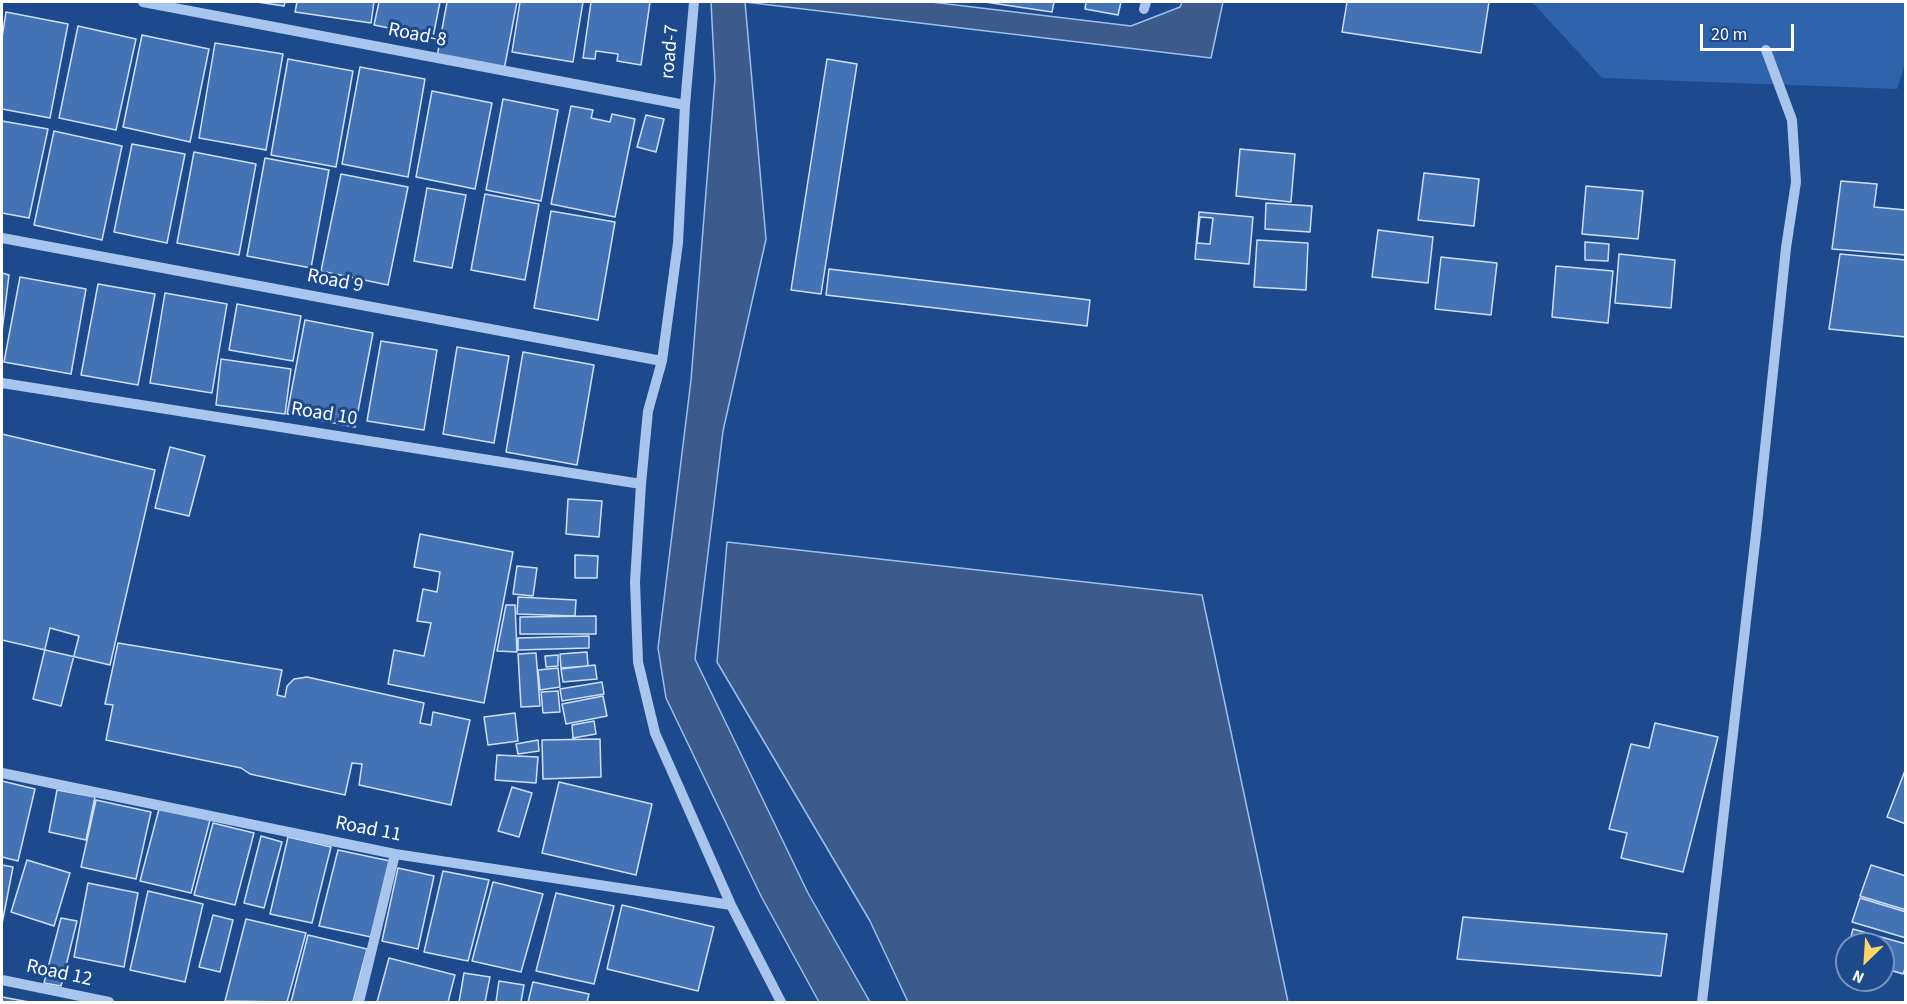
<!DOCTYPE html>
<style>
body{margin:0}
#map{position:relative;width:1907px;height:1004px;overflow:hidden;background:#1c4a8d;font-family:"Source Sans 3",sans-serif}
canvas{display:block}
.frame{position:absolute;inset:0;border:3px solid #fff;pointer-events:none}
.north{position:absolute;left:1835px;top:932px;width:60px;height:60px;box-sizing:border-box;background:#1c4a8d;border:2px solid #7792bb;border-radius:50%;rotate:205deg;font-size:16px;font-weight:700;line-height:24px;text-align:center;color:#fff}
.north::after{content:'';display:block;margin:auto;width:21px;height:27px;background:#fed666;clip-path:polygon(50% 0,100% 100%,50% 72%,0 100%)}
.scale{position:absolute;left:1700px;top:24px;width:94px;height:27px;box-sizing:border-box;border:3px solid #fff;border-top:0;padding-left:8px;font-size:18px;line-height:21px;white-space:nowrap;color:#fff;-webkit-text-stroke:4px #1c4a8d;paint-order:stroke}
</style>
<div id="map">
<canvas width="1907" height="1004"></canvas>
<div class="frame"></div>
<div class="north">N</div>
<div class="scale">20 m</div>
</div>
<script>
const g = document.querySelector('canvas').getContext('2d');
g.lineJoin = 'round';
function fill(path, color) {
  g.fillStyle = color;
  g.fill(path, 'evenodd');
}
function strokePath(path, color, width, dash) {
  g.strokeStyle = color;
  g.lineWidth = width;
  g.lineCap = dash ? 'butt' : 'round';
  g.setLineDash(dash || []);
  g.stroke(path);
}
function label(font, color, halo, rows, align = 'center') {
  g.font = font + ' "Source Sans 3",sans-serif';
  g.lineWidth = 6;
  g.setLineDash([]);
  g.textBaseline = 'middle';
  g.strokeStyle = halo;
  g.fillStyle = color;
  for (const [text, x, y, turn = 0] of rows) {
    g.save();
    g.translate(x, y);
    g.rotate((+turn || 0) * Math.PI / 180);
    g.textAlign = isNaN(turn) ? turn : align;
    if (halo) g.strokeText(text, 0, 0);
    g.fillText(text, 0, 0);
    g.restore();
  }
}
fill(new Path2D(`
 M1532 2H1905V64L1897 89 1602 78Z`), '#2f63ab');
const water = new Path2D(`
 M711 2H931L1131 26 1180 7 1182 2H1223L1211 58 745 2 766 239 723 431 695 659 808 893 870 1002H819L761 896 666 698 658 648 691 380 715 79Z
 M727 542 1202 595 1288 1002H908L870 921 717 662Z`);
fill(water, '#3a5b8c');
strokePath(water, '#9bc0ef', 1.5);
const building = new Path2D(`
 M257 2H285L284 6Z
 M297 2H374L371 23 295 12Z
 M379 2H440L433 37 374 25Z
 M447 2H517L504 70 437 57Z
 M520 2H583L573 62 512 52Z
 M591 2H650L641 65 617 61 618 54 596 51 595 59 583 58Z
 M985 2H1054L1052 12Z
 M1086 2H1121L1118 15 1085 9Z
 M1347 2H1489L1481 53 1342 32Z
 M6 12 68 24 50 118 2 109V38Z
 M78 26 136 39 116 130 59 118Z
 M142 35 209 49 190 142 123 127Z
 M215 43 283 54 266 150 199 138Z
 M288 59 353 71 336 167 271 155Z
 M827 59 857 64 821 294 791 290Z
 M360 67 425 79 408 177 342 164Z
 M432 91 492 103 475 189 416 177Z
 M503 99 558 110 541 201 486 190Z
 M571 106 593 110 591 118 610 122 612 114 635 119 615 217 551 204Z
 M646 115 664 119 656 152 637 147Z
 M2 121 48 129 29 218 2 213Z
 M54 131 122 146 102 240 34 225Z
 M132 144 185 154 167 243 114 232Z
 M1240 149 1295 154 1291 202 1236 196Z
 M194 152 256 164 239 255 177 243Z
 M265 158 329 170 311 268 247 256Z
 M1424 173 1479 179 1474 226 1418 220Z
 M341 174 408 187 388 285 321 271Z
 M1841 181 1877 184 1874 207 1906 210V255L1832 249Z
 M1586 186 1643 191 1638 239 1582 234Z
 M427 188 466 195 452 268 414 261Z
 M485 194 539 204 525 280 471 270Z
 M1266 203 1312 206 1310 232 1265 229Z
 M551 211 615 222 598 320 534 308Z
 M1199 212 1253 217 1249 264 1195 259Z
 M1200 217 1213 218 1210 244 1197 243Z
 M1378 230 1433 237 1428 283 1372 277Z
 M1257 240 1308 243 1306 290 1254 287Z
 M1585 242 1609 244 1608 261 1585 260Z
 M1619 254 1675 260 1671 308 1615 303Z
 M1840 254 1906 260V337L1829 329Z
 M1441 257 1497 263 1491 315 1435 309Z
 M1556 266 1613 271 1608 323 1552 317Z
 M829 269 1090 300 1087 326 826 295Z
 M2 273 9 275 2 332Z
 M20 277 86 289 71 374 4 362Z
 M98 284 155 294 138 385 81 375Z
 M165 293 227 304 212 393 150 383Z
 M237 304 301 316 293 361 229 350Z
 M305 320 373 333 355 427 287 414Z
 M381 341 437 350 424 430 367 421Z
 M457 347 509 356 494 443 443 434Z
 M523 352 594 365 577 465 506 452Z
 M221 359 291 369 285 414 216 405Z
 M2 434 155 470 110 665 2 640Z
 M170 447 205 456 189 516 155 508Z
 M568 499 602 501 599 537 566 534Z
 M420 534 513 552 484 703 388 684 394 650 424 656 431 623 417 621 423 589 437 592 440 572 414 567Z
 M575 555 598 556 597 578H575Z
 M517 566 537 568 533 596 513 594Z
 M518 597 576 600 575 616 517 614Z
 M506 605H515L517 652 497 651Z
 M596 616V634H520V617Z
 M50 628 79 636 61 706 33 699Z
 M589 636V648L518 650V638Z
 M118 643 282 670 277 695 285 697 287 686 294 679 307 677 424 703 420 723 431 725 433 712 470 720 451 805 359 785 362 764 352 763 345 795 250 774 241 768 106 740 113 705 105 704Z
 M587 652 588 666 561 668 560 654Z
 M536 653 540 706 521 707 518 654Z
 M558 655V666L546 667 545 656Z
 M595 665 597 679 563 682 561 669Z
 M558 668 560 687 540 690 538 670Z
 M602 682 604 694 562 701 560 689Z
 M558 691 560 712 543 713 541 692Z
 M603 696 607 716 566 724 562 704Z
 M515 713 518 741 488 745 484 717Z
 M594 721 596 734 573 738 572 725Z
 M1655 723 1718 737 1683 872 1621 858 1627 833 1609 829 1631 744 1649 748Z
 M600 739 601 777 543 779 542 740Z
 M538 740 539 751 518 754 516 744Z
 M497 755 538 757 536 783 495 780Z
 M1906 768V824L1887 817Z
 M2 781 35 789 18 861 2 857Z
 M559 782 652 804 636 875 542 853Z
 M512 787 532 793 519 837 498 831Z
 M57 790 95 797 86 840 49 832Z
 M96 800 151 812 136 879 81 867Z
 M159 809 210 820 191 893 140 881Z
 M213 823 254 833 235 905 194 895Z
 M261 836 282 842 264 908 244 903Z
 M288 837 331 847 312 923 270 914Z
 M338 850 390 861 371 937 319 926Z
 M27 860 70 873 54 926 11 912Z
 M2 865 13 867 2 924Z
 M1871 865 1906 876V910L1860 896Z
 M398 868 434 876 418 949 382 941Z
 M443 871 489 880 468 961 424 952Z
 M493 882 543 894 521 972 472 961Z
 M88 883 138 893 124 967 74 957Z
 M148 891 203 904 185 982 130 970Z
 M556 893 614 906 594 984 536 971Z
 M1860 898 1906 912V938L1852 922Z
 M622 905 714 927 698 991 607 969Z
 M213 915 233 920 220 972 199 967Z
 M1463 917 1667 934 1661 976 1457 959Z
 M61 918 77 921 61 986 44 983Z
 M246 919 306 933 287 1002 225 1001Z
 M1853 929 1906 944V966L1903 974 1883 968V944H1849Z
 M308 935 367 949 353 1002H291Z
 M389 958 455 975 448 1002H377Z
 M464 973 490 977 485 1002H459Z
 M499 981 524 985 521 1002H496Z
 M533 982 589 994 587 1002H528Z
 M2 997 29 1002H2Z`);
fill(building, '#4473b5');
strokePath(building, '#cee0f9', 1.5);
strokePath(new Path2D(`
 M143 2 685 105
 M694 2 685 105 678 243 662 361 648 411 641 484 635 582 638 662 655 733 731 905 781 1002
 M1144 9 1146 2
 M2 238 662 361
 M2 383 641 484
 M2 773 395 854 731 905
 M2 980 109 1002
 M359 1002 395 854
 M1702 1002 1756 534 1786 248 1796 182 1792 120 1766 50`), '#a8c5ed', 10);
label('20px', '#fff', '#1c4a8d', [
 ["Road-8",417,36,11],
 ["road-7",671,52,-85],
 ["Road 9",335,282,11],
 ["Road 10",324,415,9],
 ["Road 11",368,830,11],
 ["Road 12",59,974,12]
]);
</script>
